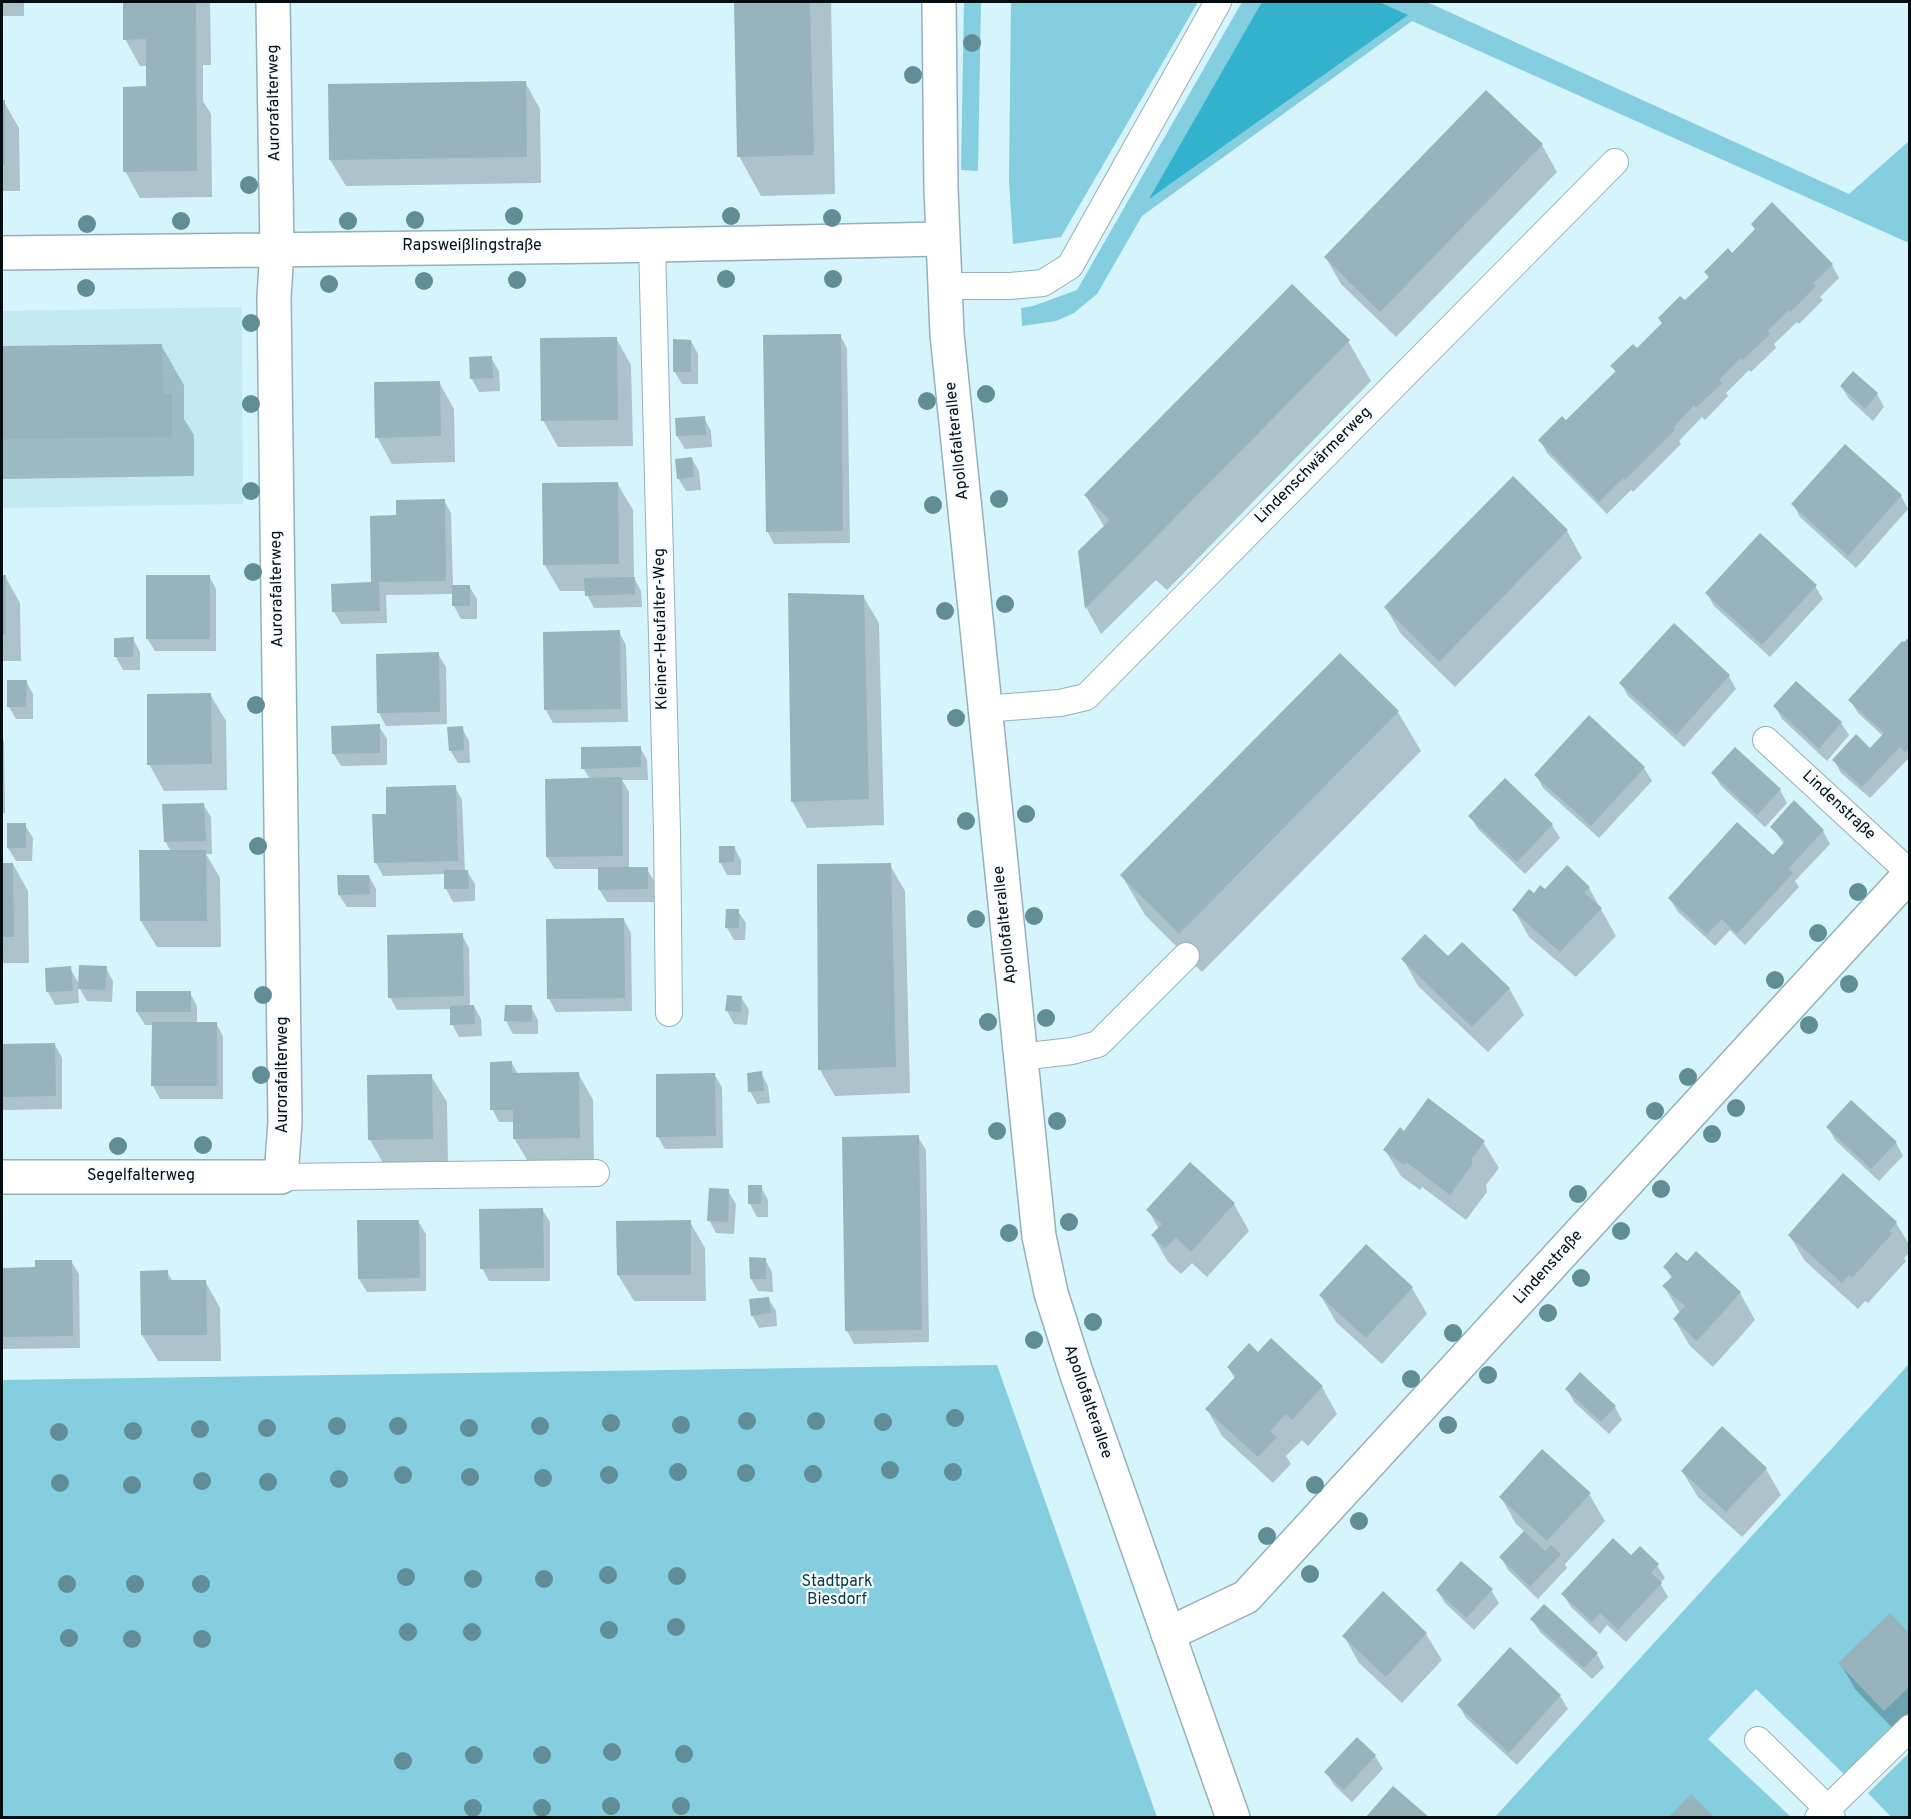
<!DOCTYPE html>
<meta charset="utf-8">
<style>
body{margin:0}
#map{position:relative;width:1911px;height:1819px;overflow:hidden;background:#d6f4fc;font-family:Overpass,sans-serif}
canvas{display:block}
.frame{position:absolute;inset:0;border:3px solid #040d10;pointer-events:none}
</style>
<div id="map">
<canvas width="1911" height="1819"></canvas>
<div class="frame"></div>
</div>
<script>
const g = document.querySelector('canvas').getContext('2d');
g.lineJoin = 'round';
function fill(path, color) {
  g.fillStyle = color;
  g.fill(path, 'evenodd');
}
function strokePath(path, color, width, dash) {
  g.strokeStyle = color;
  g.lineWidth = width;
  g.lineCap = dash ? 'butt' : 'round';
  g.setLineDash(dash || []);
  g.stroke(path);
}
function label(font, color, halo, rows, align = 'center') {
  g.font = font + ' Overpass,sans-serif';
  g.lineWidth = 4.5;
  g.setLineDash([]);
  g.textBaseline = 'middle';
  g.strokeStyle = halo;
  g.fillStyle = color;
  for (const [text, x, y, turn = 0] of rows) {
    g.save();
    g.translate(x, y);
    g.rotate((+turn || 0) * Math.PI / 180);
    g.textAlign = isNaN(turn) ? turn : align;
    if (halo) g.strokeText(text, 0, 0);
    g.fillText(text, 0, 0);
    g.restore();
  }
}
fill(new Path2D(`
 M242 307 243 504 2 508V311Z`), '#c3eaf3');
fill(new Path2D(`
 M964 2H981L978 171 961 170Z
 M1011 2H1198L1061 237 1013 244 1009 180Z
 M1242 2H1427L1849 194 1909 141V243L1412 21 1142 216 1097 294 1074 313 1056 321 1022 326 1021 308 1033 306 1077 290Z
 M1909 1364V1715L1846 1776 1756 1689 1708 1739 1791 1817 1494 1818Z
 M997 1365 1157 1817H2V1380Z
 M1909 1753V1817H1891L1868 1793Z`), '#85cee0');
fill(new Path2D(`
 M1262 2H1379L1408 15 1149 199Z`), '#33b2cd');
fill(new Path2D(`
 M2 2H24V16H2Z
 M124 2H210L211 65H203V101L211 114 212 197 140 198 125 171 149 88 148 66H140L125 39Z
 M735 2H831L835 194 761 196 739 156Z
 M525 82 540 109 541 183 346 186 330 160Z
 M1486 92 1542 145 1557 172 1396 337 1341 284 1326 258Z
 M2 102H4L19 128 20 191H2Z
 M1732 255 1832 265 1839 278 1820 297 1823 300 1799 324 1797 322 1774 344 1776 348 1751 372 1749 370 1726 393 1728 396 1705 420 1702 417 1679 441 1681 444 1633 492 1631 490 1607 514 1547 453 1540 440 1566 423 1616 373 1612 366 1637 350 1685 303 1709 278 1706 272Z
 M840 335 847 348 850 543 774 544 767 531Z
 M616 338 631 365 633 446 558 447 543 420Z
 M691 341 698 354V384H682L674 371Z
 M1348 341 1371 381 1167 590 1156 580 1101 634 1087 609 1080 552 1105 528 1086 496Z
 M161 345 184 385V419L194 435V476L2 479V347Z
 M491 358 499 371 500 391 479 392 472 379 471 359Z
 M1853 373 1877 394 1884 407 1873 421 1849 399 1841 386Z
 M439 382 454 409 455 462 392 464 377 437Z
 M704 418 711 431 712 447 685 449 677 436 676 419Z
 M692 459 699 471 701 490 686 491 678 478Z
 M617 483 633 510 634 578 641 591 642 607 594 608 587 595V591H560L544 564Z
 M1901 496 1908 509 1856 568 1800 517 1793 504Z
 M444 500 451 513 453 586H469L477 599V619H461L454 606V594L386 595 387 623 341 624 334 612 372 584 398 517Z
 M1567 531 1582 558 1455 687 1401 634 1386 608Z
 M2 576H5L20 603 21 661H2Z
 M209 576 216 589V651H155L147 638Z
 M1815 586 1823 599 1770 657 1714 606 1707 593Z
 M863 596 879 623 884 825 807 828 792 801Z
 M1674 625 1729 676 1736 689 1684 747 1628 696 1621 683Z
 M619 632 626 645 628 722 553 723 546 710Z
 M1910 638V760L1908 759 1870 798 1841 773 1834 760 1870 750 1883 736 1858 713 1850 700Z
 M133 639 140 652V670H123L116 657Z
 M438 654 446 667 447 724 386 726 379 713Z
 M26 681 33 694V719H16L9 707Z
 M210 694 226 721 227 790 164 791 149 764Z
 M1775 706 1841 723 1849 735 1827 761 1782 719Z
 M1398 712 1421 751 1202 972 1145 915 1122 876Z
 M1589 717 1644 768 1652 781 1599 838 1543 788 1536 775Z
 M379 726 387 739V765L341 766 333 753Z
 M462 728 469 741 470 763H458L450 750Z
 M2 737 4 742 5 813H2Z
 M640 747 647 760 648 780H622L629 792V869H647L654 881V902H607L599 889V869H555L547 857 590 779 583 768Z
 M1713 773 1780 790 1787 803 1765 827 1721 786Z
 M1505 780 1552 825 1560 838 1525 874 1478 829 1470 816Z
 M455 787 462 800 465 871H467L475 884V901L453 902 446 889 445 874 383 876 376 863 388 815Z
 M1794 802 1823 831 1830 844 1795 881 1799 887 1745 945 1730 930 1715 946 1678 912 1670 899 1773 857 1784 844 1772 827Z
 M203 804 211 817 212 854H206L220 878 221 947H157L141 921 171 852 165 841Z
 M25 825 33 838 32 861H16L8 848Z
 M734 847 741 860V875H727L720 862Z
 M2 864H13L28 891 29 963H2Z
 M890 865 905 891 910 1093 835 1096 820 1070Z
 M1567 867 1589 888 1616 936 1576 977 1529 937 1514 910 1534 895 1546 891Z
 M369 876 376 889V907H347L339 895Z
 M738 911 746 923 745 940H734L727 928Z
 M624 920 631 933 632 1011 556 1012 549 999 548 921Z
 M462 935 469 948 470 1006H474L481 1019 482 1036 459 1037 452 1024 451 1009 397 1010 390 997Z
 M1403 959 1509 988 1524 1015 1488 1052 1418 986Z
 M70 968 79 984 106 968 113 981 112 1002 87 1001 78 986 79 1003 55 1005 48 992Z
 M190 993 197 1006V1023H216L223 1036V1099H160L153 1086V1025H145L137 1012Z
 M741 997 749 1010 747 1025 734 1024 727 1011Z
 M531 1007 538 1020V1034H513L506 1021Z
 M55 1045 62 1058V1109L2 1110V1046Z
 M511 1062 518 1074 578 1073 593 1100 594 1164 530 1165 514 1138V1122H499L492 1109Z
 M761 1073 768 1086 770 1103 757 1104 750 1091Z
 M714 1074 722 1087 723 1148 665 1149 658 1137Z
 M431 1076 447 1102 448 1165 385 1166 370 1140Z
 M1828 1127 1896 1143 1903 1156 1879 1181 1835 1140Z
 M1405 1133 1483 1142 1499 1168 1486 1185 1487 1192 1466 1220 1422 1187 1420 1190 1401 1176 1385 1150Z
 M918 1137 926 1150 929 1342 854 1344 847 1331Z
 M1843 1175 1896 1223 1910 1246V1252L1904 1258 1906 1261 1868 1303 1865 1301 1858 1309 1805 1261 1789 1235Z
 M761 1187 768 1200V1217H757L750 1204Z
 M728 1191 736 1204 734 1234 716 1233 709 1220Z
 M1234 1204 1249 1231 1207 1277 1192 1263 1181 1274 1168 1262 1153 1236 1159 1229 1148 1210Z
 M542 1209 550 1222V1281H489L482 1268Z
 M418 1221 426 1234V1291L367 1292 359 1279Z
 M690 1222 705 1248 706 1301H634L618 1275Z
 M765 1259 772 1272 773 1292 758 1291 751 1279Z
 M71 1261 79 1274 80 1348 2 1349V1311H4L37 1269Z
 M1687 1264 1740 1293 1755 1320 1713 1367 1690 1346 1674 1319 1680 1313 1664 1286 1672 1279 1665 1267Z
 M167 1272 173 1282 205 1281 220 1308 221 1361H158L142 1335Z
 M1412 1288 1427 1314 1382 1364 1336 1322 1321 1296Z
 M768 1298 776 1311 777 1326 759 1328 752 1315Z
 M1259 1354 1322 1387 1337 1414 1308 1446 1302 1440 1286 1456 1291 1464 1273 1483 1222 1436 1207 1409 1235 1379 1228 1367Z
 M1567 1389 1615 1407 1622 1420 1609 1434 1574 1402Z
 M1766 1469 1781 1495 1742 1537 1698 1497 1682 1471Z
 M1589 1494 1605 1521 1565 1564 1567 1568 1538 1599 1508 1570 1501 1557 1525 1532 1516 1524 1501 1497Z
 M1632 1557 1657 1565 1665 1578 1660 1583 1668 1597 1626 1642 1607 1625 1600 1634 1571 1607 1563 1594Z
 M1437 1590H1491L1499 1603 1474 1630 1445 1603Z
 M1532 1620 1597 1654 1604 1667 1592 1679 1540 1632Z
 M1426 1634 1442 1660 1402 1703 1359 1663 1344 1636Z
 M1910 1636V1727L1900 1736 1855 1689 1840 1663Z
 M1510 1649 1560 1696 1568 1709 1517 1765 1466 1718 1459 1705Z
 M1357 1739 1375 1756 1383 1769 1352 1802 1334 1785 1326 1772Z`), '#0003');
fill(new Path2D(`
 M123 2H196L197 171 123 172V87L146 86V39L123 40Z
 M734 2H810L814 155 737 157Z
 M526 81 527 157 329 160 328 84Z
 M1486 90 1543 144 1380 312 1324 257Z
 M2 100H5V165H2Z
 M1772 202 1833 264 1813 284 1816 286 1791 312 1789 310 1767 331 1770 334 1743 360 1741 358 1719 380 1722 383 1696 408 1694 405 1673 428 1675 430 1625 480 1623 478 1599 502 1538 440 1562 416 1566 420 1616 371 1610 366 1633 344 1637 348 1662 323 1658 318 1680 296 1685 300 1709 277 1704 272 1728 248 1732 253 1755 229 1751 224Z
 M1292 284 1350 340 1085 609 1078 551 1110 520 1084 495Z
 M841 334 843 531 766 532 763 335Z
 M617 337 618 420 541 421 540 338Z
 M673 339 691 340V372H673Z
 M162 344 163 394H172V437L2 439V346Z
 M492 356 493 378 470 379 469 357Z
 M1853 371 1878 393 1865 409 1840 386Z
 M440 381 441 436 375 438 374 382Z
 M705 416 706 435 676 436 675 418Z
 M1845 444 1902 495 1848 556 1791 504Z
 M692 457 694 477 677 479 675 459Z
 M1513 476 1568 530 1439 662 1384 607Z
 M618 482 619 564 543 565 542 483Z
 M445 499 446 581 379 582 380 611 332 612 331 584 371 582 370 516 396 515V500Z
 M1760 533 1817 585 1762 645 1705 593Z
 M2 575H6V634L2 635Z
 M146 575H210V639H146Z
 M635 577V594L585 596 584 578Z
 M452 585H470V606H452Z
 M788 593 864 595 869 799 791 802Z
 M1674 623 1730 675 1676 735 1619 683Z
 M620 630 621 709 544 710 543 632Z
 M1910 636V747L1905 752 1900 747 1862 787 1832 760 1856 734 1870 748 1884 733 1848 700 1902 641 1904 642Z
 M134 637 133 657H114V638Z
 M439 652 440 712 377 713 376 654Z
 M1340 653 1399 711 1179 934 1120 875Z
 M7 680H27L26 707H7Z
 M1796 681 1842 722 1819 749 1773 706Z
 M211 693 212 764 147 765V694Z
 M1589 715 1645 767 1591 826 1534 775Z
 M380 724V753L332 754 331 726Z
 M463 726 464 750 449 751 447 727Z
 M641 746V767L581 769V747Z
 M1735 747 1781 789 1757 815 1711 773Z
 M622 777 623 856 546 857 545 779Z
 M1505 778 1553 824 1517 862 1468 816Z
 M456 785 458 861 374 863 372 814H386V787Z
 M1794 800 1824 830 1788 869 1793 873 1737 934 1722 919 1707 934 1668 898 1737 822 1773 855 1785 841 1770 827Z
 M204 803 206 841 164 842 162 804Z
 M7 823H26V848H7Z
 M719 846H735L734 862 719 863Z
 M139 850H206L207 921H140Z
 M2 863H13L14 937H2Z
 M891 863 896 1067 818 1070 817 864Z
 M1567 865 1590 887 1584 892 1602 908 1560 952 1512 910 1529 889 1534 893 1540 885 1545 889Z
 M598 867H648V889L598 890Z
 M444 870H468L469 889H444Z
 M337 875H369L370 894 338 895Z
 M726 909H739V928H725Z
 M624 918 625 998 547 999 546 919Z
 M463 933 464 996 388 998 387 935Z
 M1425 934 1448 956 1462 942 1510 988 1472 1027 1401 959Z
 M79 965 107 966 105 990 78 989Z
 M71 966 73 991 46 992 45 968Z
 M136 991H191V1012H136Z
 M727 995 742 996 741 1012 725 1011Z
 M474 1005 475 1024 450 1025V1006Z
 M505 1005H532V1022L504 1021Z
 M152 1022H217V1086H151Z
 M55 1043 56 1096 2 1097V1044Z
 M512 1061V1073L579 1072 580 1138 513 1139V1110H490V1062Z
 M762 1071 764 1091 748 1092 747 1073Z
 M715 1073 716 1136 656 1137V1074Z
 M432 1074 433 1139 368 1140 367 1075Z
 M1428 1098 1485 1141 1472 1158V1165L1450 1195 1406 1162 1404 1165 1383 1150 1400 1127 1404 1131Z
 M1851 1100 1897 1142 1871 1169 1826 1127Z
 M919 1135 922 1330 845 1331 842 1137Z
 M1190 1162 1235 1203 1191 1252 1176 1237 1165 1248 1151 1235 1162 1224 1146 1210Z
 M1843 1173 1897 1222 1890 1231 1892 1234 1852 1278 1849 1275 1842 1283 1788 1235Z
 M748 1185H762L761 1204H748Z
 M709 1188 729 1189 728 1222 707 1221Z
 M543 1208 544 1268 480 1269 479 1209Z
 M357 1220H419L420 1278 358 1279Z
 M691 1220V1275H617L616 1221Z
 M1366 1244 1413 1287 1366 1338 1319 1295Z
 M1696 1251 1741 1292 1697 1341 1673 1319 1685 1306 1662 1286 1673 1276 1663 1267 1676 1252 1687 1261Z
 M749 1257 766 1258V1279H750Z
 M35 1260H72L73 1336 2 1337V1268L35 1267Z
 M168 1270V1280H206L207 1335H141L140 1271Z
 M769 1297 771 1313 751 1316 749 1299Z
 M1271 1338 1323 1386 1292 1420 1286 1414 1270 1431 1277 1437 1258 1457 1205 1409 1236 1376 1227 1367 1249 1343 1258 1352Z
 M1580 1372 1616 1406 1601 1422 1565 1389Z
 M1722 1426 1767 1468 1726 1512 1681 1471Z
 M1542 1449 1591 1493 1547 1541 1499 1497Z
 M1524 1531 1545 1551 1551 1545 1561 1554 1530 1587 1499 1557Z
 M1613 1538 1631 1555 1640 1546 1659 1564 1651 1573 1662 1583 1618 1630 1600 1613 1592 1622 1561 1594Z
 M1461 1561 1493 1589 1466 1618 1436 1590Z
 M1383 1591 1427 1633 1386 1677 1342 1636Z
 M1544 1604 1598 1653 1584 1668 1530 1619Z
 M1890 1613 1910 1634V1686L1884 1711 1838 1663Z
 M1510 1647 1561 1695 1509 1753 1457 1705Z
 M1357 1737 1376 1755 1344 1790 1324 1772Z
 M1393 1786 1430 1818H1365Z
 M1691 1794 1715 1818H1668Z`), '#97b3bb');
const service = new Path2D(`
 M652 245 667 831 669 1013
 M945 286H1010L1043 283 1070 266 1218 2
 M984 709 1060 703 1086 697 1615 162
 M1766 740 1910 873
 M1020 1057 1072 1051 1098 1044 1186 956
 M281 1177 596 1173
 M1758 1740 1827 1808 1832 1818
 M1818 1818 1910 1728`);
const minor = new Path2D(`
 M2 253 606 246 942 239
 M2 1177H281L285 1122 274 298 277 249 273 2
 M1168 1634 1246 1597 1910 874`);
const tertiary = new Path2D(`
 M939 2 941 189 947 334 1039 1236 1051 1293 1076 1372 1233 1818`);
strokePath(service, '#95b1b8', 28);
strokePath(minor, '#95b1b8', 36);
strokePath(tertiary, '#95b1b8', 36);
strokePath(service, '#fff', 26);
strokePath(minor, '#fff', 33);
strokePath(tertiary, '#fff', 33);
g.fillStyle = '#608d96';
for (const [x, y] of [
 [972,43],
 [913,75],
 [249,185],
 [514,216],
 [731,216],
 [832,218],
 [415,220],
 [181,221],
 [348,221],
 [87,224],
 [726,279],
 [833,279],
 [517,280],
 [424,281],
 [329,284],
 [86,288],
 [251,323],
 [986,394],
 [927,401],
 [251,404],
 [251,491],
 [999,499],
 [933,505],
 [253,572],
 [1005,604],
 [945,611],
 [256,705],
 [956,718],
 [1026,814],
 [966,821],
 [258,846],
 [1858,892],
 [1034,916],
 [976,919],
 [1818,933],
 [1775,980],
 [1849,984],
 [263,995],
 [1046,1018],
 [988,1022],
 [1809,1025],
 [261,1075],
 [1688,1077],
 [1736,1108],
 [1655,1111],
 [1057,1121],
 [997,1131],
 [1712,1134],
 [203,1145],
 [118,1146],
 [1661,1189],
 [1578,1194],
 [1069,1222],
 [1621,1231],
 [1009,1233],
 [1581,1278],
 [1548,1313],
 [1093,1322],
 [1453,1333],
 [1034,1340],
 [1488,1375],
 [1411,1379],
 [955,1418],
 [747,1421],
 [816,1421],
 [883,1422],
 [611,1423],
 [681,1425],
 [1448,1425],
 [337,1426],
 [398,1426],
 [540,1426],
 [267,1428],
 [469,1428],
 [200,1429],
 [133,1431],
 [59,1432],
 [890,1470],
 [678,1472],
 [953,1472],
 [746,1473],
 [813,1474],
 [403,1475],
 [609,1475],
 [470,1477],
 [543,1478],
 [339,1479],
 [202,1481],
 [268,1482],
 [60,1483],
 [132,1485],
 [1315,1485],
 [1359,1521],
 [1267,1536],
 [1310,1574],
 [608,1575],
 [677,1576],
 [406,1577],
 [473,1579],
 [544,1579],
 [67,1584],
 [135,1584],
 [201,1584],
 [676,1627],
 [609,1630],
 [408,1632],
 [472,1632],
 [69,1638],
 [132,1639],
 [202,1639],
 [612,1752],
 [684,1754],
 [474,1755],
 [542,1755],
 [403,1761],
 [611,1806],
 [681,1806],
 [473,1808],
 [542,1808]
]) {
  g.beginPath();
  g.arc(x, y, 9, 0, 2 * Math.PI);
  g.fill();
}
label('16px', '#040d10', '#f7fcfe', [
 ["Aurorafalterweg",275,103,-91],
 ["Rapsweißlingstraße",472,247],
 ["Apollofalterallee",958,441,-96],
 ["Lindenschwärmerweg",1314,466,-45],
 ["Aurorafalterweg",278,589,-91],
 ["Kleiner-Heufalter-Weg",662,629,-91],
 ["Lindenstraße",1838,806,43],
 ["Apollofalterallee",1006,925,-96],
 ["Aurorafalterweg",284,1075,-90],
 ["Segelfalterweg",141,1177],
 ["Lindenstraße",1549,1268,-48],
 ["Apollofalterallee",1087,1402,71]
]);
label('16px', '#003843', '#f7fcfe', [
 ["Stadtpark",837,1583],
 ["Biesdorf",837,1601]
]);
</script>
